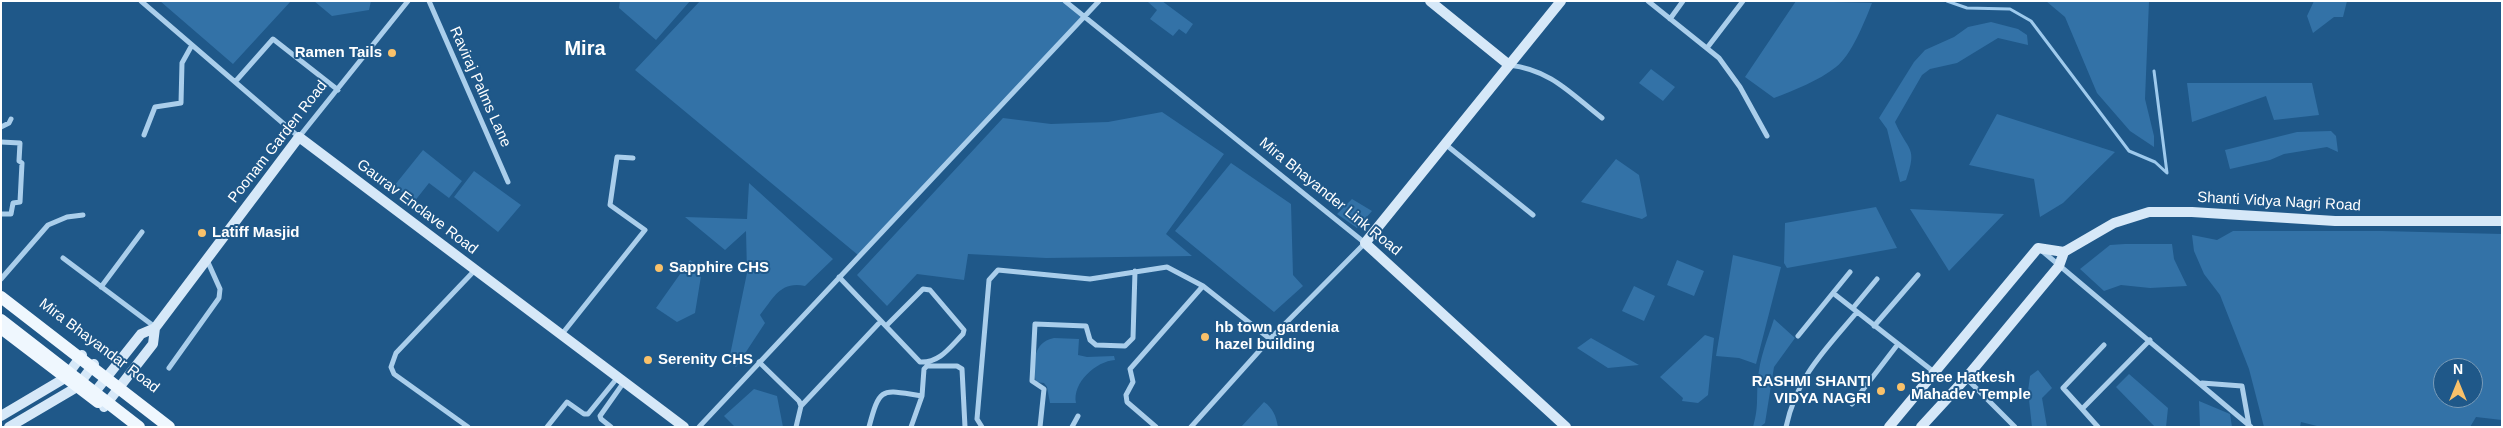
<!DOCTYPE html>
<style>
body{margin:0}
#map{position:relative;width:2503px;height:428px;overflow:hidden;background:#1f5889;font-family:Helvetica,sans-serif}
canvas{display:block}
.frame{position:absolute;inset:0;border:2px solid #fff;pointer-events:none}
.north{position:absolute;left:2433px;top:358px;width:50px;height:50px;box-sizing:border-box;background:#1f5889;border:1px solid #799bb8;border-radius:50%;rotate:0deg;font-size:14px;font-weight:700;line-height:20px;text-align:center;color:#fff}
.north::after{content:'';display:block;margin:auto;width:18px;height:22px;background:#f9c16a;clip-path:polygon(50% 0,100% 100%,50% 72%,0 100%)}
</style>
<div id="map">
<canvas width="2503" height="428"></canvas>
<div class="frame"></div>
<div class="north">N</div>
</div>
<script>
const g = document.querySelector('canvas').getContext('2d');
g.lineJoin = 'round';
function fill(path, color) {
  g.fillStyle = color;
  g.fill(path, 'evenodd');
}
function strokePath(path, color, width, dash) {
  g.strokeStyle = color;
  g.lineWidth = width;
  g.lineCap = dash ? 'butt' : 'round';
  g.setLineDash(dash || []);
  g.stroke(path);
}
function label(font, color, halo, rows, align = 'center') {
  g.font = font + ' Helvetica,sans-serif';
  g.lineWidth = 4;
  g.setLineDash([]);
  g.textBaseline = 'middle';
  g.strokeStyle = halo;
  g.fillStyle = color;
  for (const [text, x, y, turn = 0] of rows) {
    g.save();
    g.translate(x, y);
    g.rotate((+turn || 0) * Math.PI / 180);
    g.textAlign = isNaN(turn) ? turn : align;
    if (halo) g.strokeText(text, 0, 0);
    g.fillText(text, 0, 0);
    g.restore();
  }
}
fill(new Path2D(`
 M160 1H291L233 64Z
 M314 1H371L369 10 332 16Z
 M620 1H690L656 40 619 8Z
 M700 1H1065L1085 18 858 255 635 70Z
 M1162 1 1193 24 1186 34 1179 29 1173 36 1150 19 1157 10 1148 2Z
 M1796 1 1872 3C1865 21 1851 56 1836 67 1818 81 1795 90 1774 98L1745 77Z
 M2046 1H2149L2145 99 2154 136V147L2130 131 2097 93 2065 17Z
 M2314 1H2347L2343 17H2334L2313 33 2307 16Z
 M1991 22 2018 29 2027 35 2028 45 1998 38 1957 63 1930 69 1922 75 1895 122C1908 152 1918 146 1906 180L1900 182 1887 129 1879 118 1914 62 1925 50 1954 37 1968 27Z
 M1651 69 1675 87 1663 101 1639 83Z
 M2187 83H2312L2319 115 2274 120 2266 96 2192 122Z
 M1162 112 1224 154 1166 234 1192 256 1046 258 968 254 964 280 917 274 887 306 857 275 1003 118 1051 124 1108 122Z
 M1997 114 2115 152 2063 203 2040 217 2034 179 1969 165Z
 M2331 131 2336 136 2338 152 2327 147 2284 154 2270 160 2230 169 2225 150 2297 132Z
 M423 150 462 181 449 198 429 183 414 202 394 186Z
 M1616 159 1639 175 1647 216 1642 219 1581 202Z
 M1231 163 1291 204 1293 275 1303 286 1274 312 1175 231Z
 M474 171 521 205 498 232 454 197Z
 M749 183 833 259 805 286C780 281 774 298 760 315L765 323 736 367 729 360 747 273 746 231 725 250 685 217 747 219Z
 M1352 199 1372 211 1357 228 1337 214Z
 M1876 207 1897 248 1787 268 1784 263 1785 223Z
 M1910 209 2004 214 1949 271Z
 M2233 231H2382L2502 234V420L2476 417 2470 427H2321L2301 422 2300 427H2264L2249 369 2220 295 2204 274 2194 251 2192 235 2217 240ZM2443 368H2473V398H2443Z
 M2125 244H2172L2174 259 2187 286 2150 288 2121 285 2104 291 2080 269 2110 245Z
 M1733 255 1781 267 1756 364 1739 358 1716 356Z
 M690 260 702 270 695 313 677 322 656 308Z
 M1677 260 1704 271 1694 296 1667 285Z
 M1634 286 1655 296 1644 321 1622 311Z
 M1774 319 1795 338 1774 367 1765 423 1760 427H1753C1759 406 1756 400 1758 380 1759 359 1768 338 1774 319Z
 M1705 335 1714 338 1708 395 1698 403 1682 401 1683 398 1660 377Z
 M1054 338 1079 339 1078 355 1087 357 1114 356 1115 360C1096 361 1072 383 1076 403H1050L1047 387 1044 383 1036 382C1032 364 1033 342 1054 338Z
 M1591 338 1639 365 1608 368 1577 348Z
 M2038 370 2052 388 2042 398 2047 427H2032L2028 391 2030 376Z
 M2129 374 2168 408 2166 427H2155L2116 387Z
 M754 389 777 396 783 427H735L724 416Z
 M2199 401 2230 414 2232 427H2200Z
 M1264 402C1273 408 1276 416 1278 427H1241Z`), '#3372a7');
strokePath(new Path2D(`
 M1947 1 1967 8 2010 9 2031 21 2129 151 2155 162 2167 173 2154 71`), '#9ecaed', 3);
strokePath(new Path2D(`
 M141 1 299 137 408 1
 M429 1 508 182
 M1065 1 1365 243 1270 339 1191 427
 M1648 1 1719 58 1740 87 1767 136
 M1670 19 1683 1
 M1707 48 1743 1
 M1509 65C1551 70 1570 93 1602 118
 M235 82 273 39 338 90
 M1 127 9 123 11 119
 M144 135 155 107 181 103 182 63 192 45
 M1 142 20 143 19 161 22 163 20 202 13 203 11 214H1
 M1445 144 1533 215
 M2041 250 2251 427
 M63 258 155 327
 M1 279 48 225 67 217 83 215
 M101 287 142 232
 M1833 293 1934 372
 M1853 308 1877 279
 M881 321 920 362C940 363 950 347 963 334L964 330 930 290 923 289 886 326
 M1874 326 1918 275
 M562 334 645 230 610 205 617 157 633 158
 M1798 336 1850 272
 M759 362 799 401 801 406 796 427
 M169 368 219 298 220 289 207 260
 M1966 378 2015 427
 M2202 383 2242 386 2249 425
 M1852 404 1898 344
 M801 406 881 321 839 277
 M2082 409 2063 388 2104 345
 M468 427 394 374 391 367 396 353 475 270
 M547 427 567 402 584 414H588L618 377
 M611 427 601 419 600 416 624 382
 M699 427 1099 1
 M869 427C880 385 882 390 922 396
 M911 427 922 396 924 369 927 366H957L962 369 965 427
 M982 427 977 419 989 280 998 270 1090 279 1167 267 1203 286 1270 339
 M1040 427 1044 389 1032 381 1035 324 1086 326 1090 340 1096 345 1125 346 1133 338 1135 271
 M1072 427 1078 416
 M1156 427 1127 402 1126 395 1133 382 1130 369 1203 286
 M1786 427C1797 376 1825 350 1857 312
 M2098 427 2082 409 2150 340`), '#aaceeb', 5);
strokePath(new Path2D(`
 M1430 1 1509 65
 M1561 1 1365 243 1566 427
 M2064 252 2114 223 2149 212H2192L2335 221H2502
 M91 397 141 334 155 328 299 137 684 427
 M104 407 153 344 155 328
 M1 416 65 378 82 355
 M9 427 77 387 94 364
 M1889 427 2038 248 2064 252 2059 266 1966 378 1921 427`), '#d6e8f8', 10);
strokePath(new Path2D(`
 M1 328 98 402`), '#eff7fe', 12);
strokePath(new Path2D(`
 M1 297 169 427
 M1 320 139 427`), '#eff7fe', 12);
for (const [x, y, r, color] of [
 [392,53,5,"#f9c16a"],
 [202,233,5,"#f9c16a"],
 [659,268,5,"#f9c16a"],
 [1205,337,5,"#f9c16a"],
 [648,360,5,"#f9c16a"],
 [1901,387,5,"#f9c16a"],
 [1881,391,5,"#f9c16a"]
]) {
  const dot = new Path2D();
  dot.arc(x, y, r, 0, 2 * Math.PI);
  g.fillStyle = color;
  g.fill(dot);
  strokePath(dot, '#1f5889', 2);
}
label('bold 15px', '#fff', '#1f5889', [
 ["Ramen Tails",382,53,"right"],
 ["Latiff Masjid",212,233],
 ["Sapphire CHS",669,268],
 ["hb town gardenia",1215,328],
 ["hazel building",1215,345],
 ["Serenity CHS",658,360],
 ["Shree Hatkesh",1911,378],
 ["Mahadev Temple",1911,395],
 ["RASHMI SHANTI",1871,382,"right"],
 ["VIDYA NAGRI",1871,399,"right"]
], 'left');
label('15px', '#fff', '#1f5889', [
 ["Raviraj Palms Lane",480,87,66],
 ["Poonam Garden Road",278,142,-52],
 ["Mira Bhayander Link Road",1330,197,39],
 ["Shanti Vidya Nagri Road",2279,202,3],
 ["Gaurav Enclave Road",417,207,37],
 ["Mira Bhayandar Road",99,346,37]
]);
label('bold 20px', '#fff', '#1f5889', [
 ["Mira",585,49]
]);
</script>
